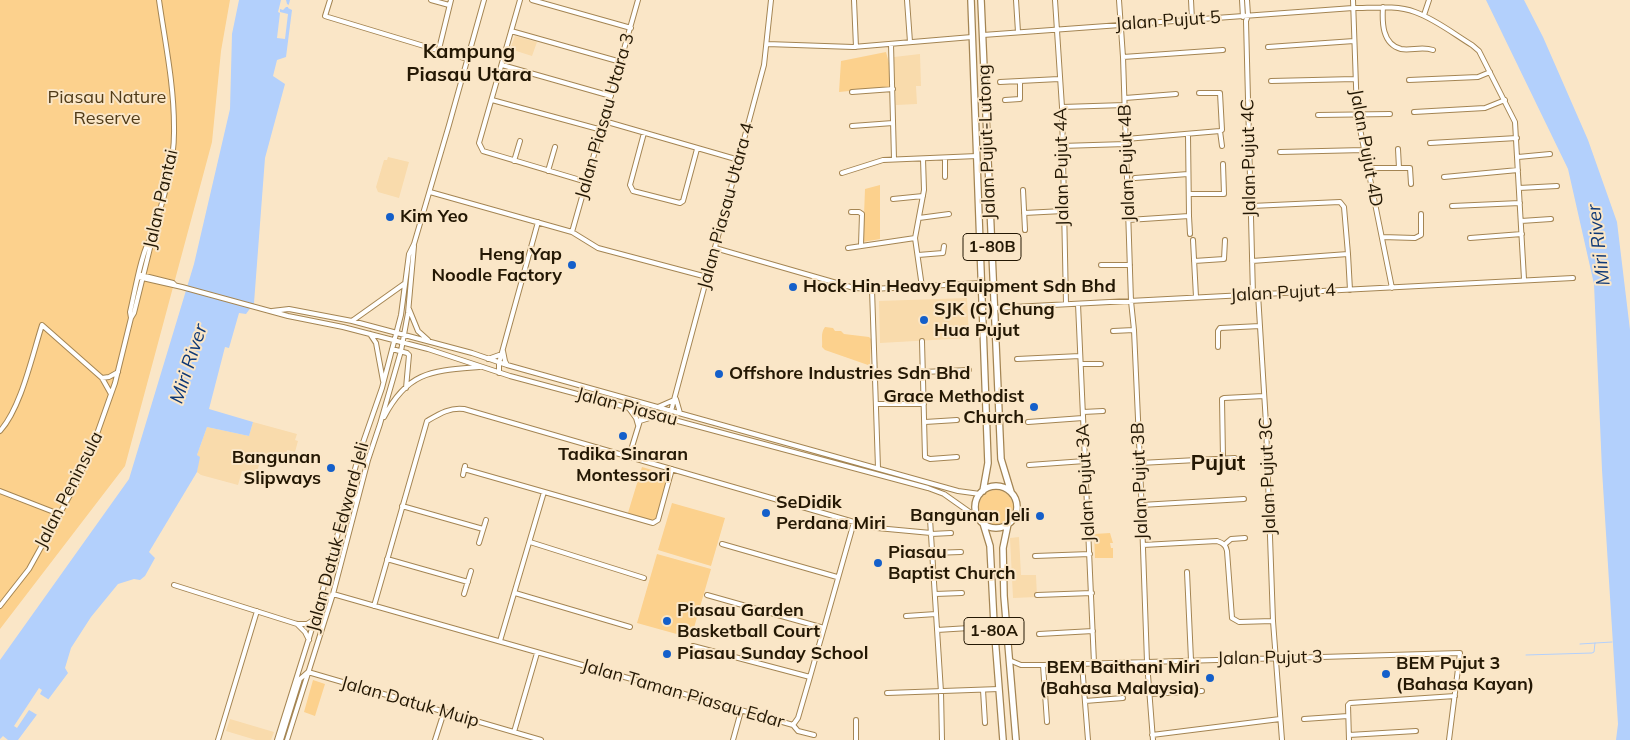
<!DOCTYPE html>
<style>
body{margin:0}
canvas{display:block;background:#fae6c7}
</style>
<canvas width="1630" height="740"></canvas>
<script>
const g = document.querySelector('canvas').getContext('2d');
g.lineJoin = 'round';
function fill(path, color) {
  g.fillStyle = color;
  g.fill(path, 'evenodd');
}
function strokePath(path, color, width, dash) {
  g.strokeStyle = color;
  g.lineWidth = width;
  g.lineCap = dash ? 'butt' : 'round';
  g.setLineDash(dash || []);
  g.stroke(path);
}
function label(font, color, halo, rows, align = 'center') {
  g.font = font + ' Mulish,sans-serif';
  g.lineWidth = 4;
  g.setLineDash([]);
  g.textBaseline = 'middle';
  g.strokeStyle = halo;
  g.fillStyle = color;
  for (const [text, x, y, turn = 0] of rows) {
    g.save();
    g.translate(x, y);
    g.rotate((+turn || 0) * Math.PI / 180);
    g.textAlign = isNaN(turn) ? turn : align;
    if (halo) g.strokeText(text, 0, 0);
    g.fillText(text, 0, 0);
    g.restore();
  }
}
fill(new Path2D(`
 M515 36 537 42 532 56 510 49Z
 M920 54 921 86H916L917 104 896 105 894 57Z
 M388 157 409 162 399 198 378 192 376 187 384 160H387Z
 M967 298 969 338 880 343 879 301Z
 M253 422 297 434 295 440 298 441 295 452 287 450 284 460 262 454 257 472 253 471 252 473 242 471 238 485 201 475 197 472 199 457 197 455 207 427 249 436Z
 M1019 537 1021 575H1036L1037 597 1013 598 1010 538Z
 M230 719 274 732 271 740H256L226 731Z`), '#f9dbac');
fill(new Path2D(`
 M0 0H230L221 51 212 142 125 466 0 629Z
 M886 52 889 63 890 87 839 92 841 61Z
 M880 185V239L863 242 865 189Z
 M825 327 833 328 835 331H841L844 334 869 337 871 339 870 364 868 365 825 350 822 347C823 340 820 334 825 327Z
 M642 467 669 475 654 524 627 516Z
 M979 507a17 17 0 1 1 34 0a17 17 0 1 1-34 0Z
 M672 503 725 518 711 566 658 550Z
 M1110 533 1113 543H1110L1111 548H1113V558H1095L1094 534Z
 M657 554 711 569 691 638 637 623Z
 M313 680 325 684 315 716 304 712Z`), '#fcd18d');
fill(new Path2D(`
 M239 0H290L288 8 292 10 286 57 277 60 273 76 285 84 265 158 254 303 246 314 239 313 229 348 225 347 209 409 253 422 249 436 207 427 197 455 200 457 197 472 149 552 155 558 145 576 140 580 134 579 118 584 91 617 71 648 65 668 68 673 18 740H8L3 736 0 739V660L129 479 194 264 230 109 232 34Z
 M1486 0H1524L1543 37 1588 140 1617 222 1630 330V740H1616L1618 724 1602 470 1594 284 1568 169Z`), '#b3d0fc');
fill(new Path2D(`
 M281 0H286L287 4 293 7H286L283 10 280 9V12L288 14 285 39 277 38 280 13 278 12Z
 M39 688 42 690 40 694 51 701 39 716 29 710 17 728 14 726Z`), '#fae6c7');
strokePath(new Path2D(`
 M1580 644 1612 642
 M1526 655 1592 653 1594 652 1595 643`), '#b3d0fc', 1);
const minor = new Path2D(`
 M330 0 325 16 328 17 467 59
 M431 0 449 5
 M520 0 479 143 483 151 587 182
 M532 0 631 28
 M854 0 856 47
 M907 0 910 42
 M1016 0 1018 32
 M1055 0 1062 107 1066 304
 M1119 0 1123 57 1131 301 1134 330 1140 463 1147 662 1153 740
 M1191 0 1192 20
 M1242 0 1243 17
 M1247 0 1248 15 1246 21 1253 295
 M1353 0 1357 114 1392 288
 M1383 7C1382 22 1382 44 1401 49 1411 51 1422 46 1433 50
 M1424 15 1429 0
 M511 31 621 62
 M983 35 1353 8C1373 8 1396 5 1415 12 1435 19 1454 34 1472 45L1479 51 1515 122 1524 279
 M767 44 853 47 972 37
 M891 44 894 159
 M1268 47 1354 41
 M439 49 451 0
 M1123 57 1223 50
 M502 65 611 96
 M1409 80 1478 77 1490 72
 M1271 81 1355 79
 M1000 82 1059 79
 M852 92 893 89
 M1125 98 1176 94
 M492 100 602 130
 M1005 100 1020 99V81
 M1062 107 1125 105
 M1414 112 1485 108 1505 100
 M1318 115 1390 114
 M604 121 739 160
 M852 126 893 123
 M1220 131 1222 146
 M644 133 630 185 633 191 680 203 683 201 697 149
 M1126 139 1220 131 1222 130 1220 93H1199
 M1430 143 1517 138
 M1061 146 1126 144
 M1398 149 1399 168
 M1280 152 1364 150
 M1518 157 1550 154
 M945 158V177
 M514 161 520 141
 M1369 168H1410L1411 184
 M548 171 555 147
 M842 173 883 160 977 156
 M1444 177 1518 170
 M1135 178 1188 174
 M1519 188 1557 186
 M1023 190 1025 230
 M430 192 572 232 598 248 707 277
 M1189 194H1224L1223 164
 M893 199 923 196
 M1251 206 1340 202 1344 207 1348 254
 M1452 206 1520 203
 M851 212H859L862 214 861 245
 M1024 213 1063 211
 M1189 216 1190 234
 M919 218 949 214
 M1128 220 1189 216 1188 135
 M1521 221 1551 219
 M572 232 638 0
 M1382 237 1415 238 1421 235V214
 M1470 238 1522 234
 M1193 240 1196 297
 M715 248 854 288 872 289 982 283
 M848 248 915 238
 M918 255 943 253 944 246
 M1194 261 1224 259 1225 240
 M1252 261 1348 254 1350 290
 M1101 265H1130
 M141 275 173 283 175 285
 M138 277 182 287 288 316 343 327 428 349 510 376 928 488 944 494 978 518
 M922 287 915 238 924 190 923 159
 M872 289 878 468
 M1258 294 1266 424 1273 621 1282 740
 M1078 304 1094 663
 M994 308 1573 278
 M409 309 418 331 428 340
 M272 311 289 309 352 321 472 353 507 365 958 491 980 494
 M131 318 130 312C134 296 142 247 152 236
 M352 321 404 284
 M1113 331 1134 330
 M370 334 376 343 383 381
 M922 341 925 457 930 459 957 457
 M1218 347V331L1220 328 1260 326
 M392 349 407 353 409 355 406 388
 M503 351 505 361 507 365
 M488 359 502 354
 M1017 359 1080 356
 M1081 364H1101
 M923 372 969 370
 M499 373V363L538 222
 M102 378 109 377 118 372
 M676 399 680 413
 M877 404H924
 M628 407 636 418 638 425
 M658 407 674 400
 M671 411 764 65 771 0
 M1083 412 1103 411
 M384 417C408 371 432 371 479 367
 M640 421 656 416
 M925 422 957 420
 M1028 422 1083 418
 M0 431C21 408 32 356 42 325L102 378 111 394
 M627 456 631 450 643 411
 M1223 458 1222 399 1224 398 1264 396
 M1140 463 1235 458 1238 461V468
 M1029 465 1085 461
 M464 469 653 523 658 520 672 469
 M463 475 465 466
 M0 491 59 514
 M1141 505 1244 499
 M346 506 358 497
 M402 506 483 529
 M930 519 941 692 942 740
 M931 534 951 533
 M530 542 644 578
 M479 543 486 520
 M722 544 837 577
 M1143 545 1217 541C1223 543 1226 545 1227 551L1232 618 1239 622 1273 621
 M1224 545 1231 539 1245 538
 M932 553 961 552
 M1035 556 1090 554
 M387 559 468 582
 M1187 572 1191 660
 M900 575 933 572
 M174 585 297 624H307L315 619
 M515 593 630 627
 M464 594 471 571
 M935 594 962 593
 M707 595 824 628
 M1037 595 1092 593
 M320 604 333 594 793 725 798 718 810 677 854 522
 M0 606 29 569 75 486 92 448 115 383 131 318 134 313 152 240V236C163 201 175 164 174 127 174 84 165 42 159 0
 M374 606 427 421C439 414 450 407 464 409L854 522 877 528 931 533
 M906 616 936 614
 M297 624 305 632 309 640
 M937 630 969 628
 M1039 634 1093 631
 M500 641 544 492
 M693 646 810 677
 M1009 660 1021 665H1043L1460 653 1449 740
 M1082 664 1088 740
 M1043 665 1047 722
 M308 672 541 740
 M983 690 985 723
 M887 693 999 689
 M1149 694 1202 691
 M1085 701 1123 698
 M1304 719 1348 716
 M856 720V740
 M793 725 798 731 814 735
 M514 732 537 653
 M1152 735 1280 719
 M1349 735 1416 731
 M218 740 257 611
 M277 740 315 619 359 454 382 388 401 315 409 254 414 244 449 125 484 0
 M281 740 300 679 308 672
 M287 740 333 594 368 460 380 424 401 351 408 313 414 246
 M435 740 444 712
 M733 740 741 711
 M1349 740 1348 705 1350 703 1455 696`);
const highway = new Path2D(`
 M971 0 988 463 983 491
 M981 0 1001 459 1011 492
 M975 507a21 21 0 1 1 42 0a21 21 0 1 1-42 0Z
 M983 523 990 546 994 624 1003 740
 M1008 524 1003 548 1004 596 1016 740`);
strokePath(minor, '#a48553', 6);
strokePath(highway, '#a48553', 8);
strokePath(minor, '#fff', 4);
strokePath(highway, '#fff', 5.5);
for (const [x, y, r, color] of [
 [390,217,5,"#145fca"],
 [572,265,5,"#145fca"],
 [793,287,5,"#145fca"],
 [924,320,5,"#145fca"],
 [719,374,5,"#145fca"],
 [1034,407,5,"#145fca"],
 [623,436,5,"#145fca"],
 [331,468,5,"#145fca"],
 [766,513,5,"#145fca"],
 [1040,516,5,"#145fca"],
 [878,563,5,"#145fca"],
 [667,621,5,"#145fca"],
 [667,654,5,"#145fca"],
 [1386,674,5,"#145fca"],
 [1210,678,5,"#145fca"]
]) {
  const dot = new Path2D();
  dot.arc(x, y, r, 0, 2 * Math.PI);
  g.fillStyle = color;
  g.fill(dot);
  strokePath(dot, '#fae6c7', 2);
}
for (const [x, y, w] of [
 [992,247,58],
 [994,631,60]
]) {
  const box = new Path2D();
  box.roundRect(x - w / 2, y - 13.5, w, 27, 4);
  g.fillStyle = '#fae6c7';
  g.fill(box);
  strokePath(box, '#241804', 1);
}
label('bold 16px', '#241804', null, [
 ["1-80B",992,247],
 ["1-80A",994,631]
]);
label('18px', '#241804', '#fae6c7', [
 ["Jalan Pujut 5",1168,21,-4],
 ["Jalan Piasau Utara 3",605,116,-74],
 ["Jalan Pujut-Lutong",987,142,-92],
 ["Jalan Pujut 4D",1366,148,80],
 ["Jalan Pujut 4C",1249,158,-91],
 ["Jalan Pujut 4B",1127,163,-92],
 ["Jalan Pujut 4A",1062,167,-91],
 ["Jalan Pantai",161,199,-77],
 ["Jalan Piasau Utara 4",726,206,-75],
 ["Jalan Pujut 4",1283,293,-3],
 ["Jalan Piasau",627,407,15],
 ["Jalan Pujut 3C",1268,476,-92],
 ["Jalan Pujut 3B",1140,481,-92],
 ["Jalan Pujut 3A",1086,483,-93],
 ["Jalan Peninsula",69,490,-63],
 ["Jalan Datuk Edward Jeli",338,537,-75],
 ["Jalan Pujut 3",1270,658,-1],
 ["Jalan Taman Piasau Edar",683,694,16],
 ["Jalan Datuk Muip",410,702,16]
]);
label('18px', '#503b18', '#fae6c7', [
 ["Piasau Nature",107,98],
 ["Reserve",107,119]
]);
label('bold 18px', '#241804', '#fae6c7', [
 ["Kim Yeo",400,217],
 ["Heng Yap",562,255,"right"],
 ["Noodle Factory",562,276,"right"],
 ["Hock Hin Heavy Equipment Sdn Bhd",803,287],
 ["SJK (C) Chung",934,310],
 ["Hua Pujut",934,331],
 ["Offshore Industries Sdn Bhd",729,374],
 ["Grace Methodist",1024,397,"right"],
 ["Church",1024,418,"right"],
 ["Tadika Sinaran",623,455,"center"],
 ["Montessori",623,476,"center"],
 ["Bangunan",321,458,"right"],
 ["Slipways",321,479,"right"],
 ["SeDidik",776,503],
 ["Perdana Miri",776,524],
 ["Bangunan Jeli",1030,516,"right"],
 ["Piasau",888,553],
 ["Baptist Church",888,574],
 ["Piasau Garden",677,611],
 ["Basketball Court",677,632],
 ["Piasau Sunday School",677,654],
 ["BEM Pujut 3",1396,664],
 ["(Bahasa Kayan)",1396,685],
 ["BEM Baithani Miri",1200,668,"right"],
 ["(Bahasa Malaysia)",1200,689,"right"]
], 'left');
label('italic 19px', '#0e3876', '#fae6c7', [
 ["Miri River",1599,245,-97],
 ["Miri River",189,364,-72]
]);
label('bold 20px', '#241804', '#fae6c7', [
 ["Kampung",469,52],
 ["Piasau Utara",469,75]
]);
label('bold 22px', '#241804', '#fae6c7', [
 ["Pujut",1218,463]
]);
</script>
